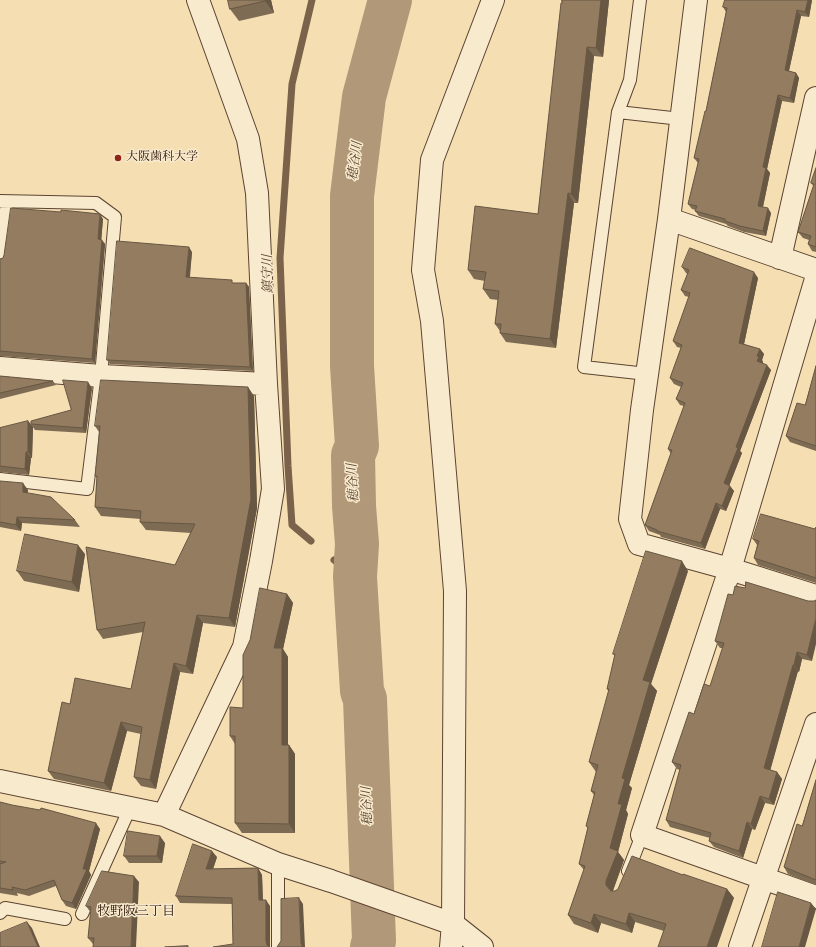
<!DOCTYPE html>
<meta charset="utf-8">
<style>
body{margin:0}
canvas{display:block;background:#f5deb2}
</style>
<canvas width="816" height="947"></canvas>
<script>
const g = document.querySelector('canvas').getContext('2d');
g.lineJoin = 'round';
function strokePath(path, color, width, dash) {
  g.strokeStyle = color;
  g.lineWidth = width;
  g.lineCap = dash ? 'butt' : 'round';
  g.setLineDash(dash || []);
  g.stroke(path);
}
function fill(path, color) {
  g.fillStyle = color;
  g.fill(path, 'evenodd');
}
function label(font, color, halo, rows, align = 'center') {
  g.font = font + ' "IM FELL DW Pica","Noto Serif JP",serif';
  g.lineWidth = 3;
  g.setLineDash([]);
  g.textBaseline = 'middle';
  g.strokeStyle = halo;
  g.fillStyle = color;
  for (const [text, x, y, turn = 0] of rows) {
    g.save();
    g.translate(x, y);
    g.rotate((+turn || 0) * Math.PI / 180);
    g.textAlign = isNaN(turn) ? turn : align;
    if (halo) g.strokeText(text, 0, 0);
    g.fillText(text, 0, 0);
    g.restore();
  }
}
strokePath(new Path2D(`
 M311 541 292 525 288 466 280 258 292 84 312 0
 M334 560 355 577`), '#7a624b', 7);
strokePath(new Path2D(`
 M372 947 374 941 365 699 362 691 355 577 357 544 354 506 353 455 357 446 352 366V196L364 97 390 0`), '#b09878', 44);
const service = new Path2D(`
 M640 0 630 80 618 112 584 367 647 374
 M618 112 681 119
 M0 201 96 203 115 217 101 376 87 489 0 479
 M0 258 7 202
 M628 871 642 835
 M0 913 5 908 65 919
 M82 914 130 808
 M278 947V864`);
const minor = new Path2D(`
 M696 0 669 219 642 410 630 519 639 544 730 569 816 596
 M669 219 816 270
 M780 258 816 98
 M816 279 730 569 642 835 816 897
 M0 368 101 376 266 384
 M0 781 164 815 278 864 331 881 453 924 482 947
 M164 815 244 647 261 561 273 489 266 384 257 193 248 139 198 0
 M451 947 453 924 455 591 432 321 423 270 432 160 493 0
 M740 947 816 724`);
strokePath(service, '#5c4432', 14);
strokePath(minor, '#5c4432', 24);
strokePath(service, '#f8eacd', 12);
strokePath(minor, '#f8eacd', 22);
fill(new Path2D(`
 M228 0H271L274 13 239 21 230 9Z
 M562 0H609L603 57 594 56 578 203H574L556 348 506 342 500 333V331L495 324 498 300 490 299 483 289 485 281 474 279 468 270 538 214Z
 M725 0H812L809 17 801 16 789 71 796 73 799 78 794 103 782 101 767 169 770 173 763 207 771 213 766 236 744 232 728 226 726 224 699 216 695 211 696 210 692 209 688 204 698 163 694 158 706 111 726 12 723 7Z
 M816 168V252L812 251 808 244 809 240 803 238 798 232 814 187 811 183Z
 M103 219 101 240 105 244 95 363 0 356V259Z
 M192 252 190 277 234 283H246L249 287 253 371 110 364 107 360Z
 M682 267 758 278 744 344 760 349 764 354 762 360 763 362V363L771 370 740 451 742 453 729 485 734 491 726 511 720 509 705 549 661 537 660 535 649 531 645 525 671 454 668 449 684 406 680 405 676 399 681 387 674 384 670 378 681 348 677 347 673 341 689 297 685 296 681 290 688 274 686 273Z
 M816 366V451L790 442 786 436 805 405Z
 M0 376 53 381 56 385 0 399Z
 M92 388 86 433 35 430 31 424 71 410Z
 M254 396 257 508 235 627 203 623 193 674 180 672 156 789 141 786 134 777 141 734 127 731 111 791 54 779 48 771 70 704 131 689 143 632 103 639 97 630 175 565 191 533 146 530 140 522 141 519 101 516 95 507 97 478 95 476 99 432 95 426Z
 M28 421 33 427 32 458H31L29 475 0 472V428Z
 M0 481 28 490V493L75 520 80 527 22 523 21 531 0 527Z
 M816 527V583L758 565 754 558 757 545 753 539 815 529Z
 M85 554 79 592 24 581 17 571Z
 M688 571 651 684 657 691 629 785 632 788 626 810 628 814 618 852 624 860 613 891H615L683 875 727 889 734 898 664 931 635 922 632 933 601 923 598 933 574 924 568 915 584 870 579 864 588 828 586 826 594 795 591 791 596 772 589 762 609 692 607 689 615 656 613 654Z
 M745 588 808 601 812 661 802 659 799 672 798 671 770 770 777 772 782 779 774 805 765 803 755 830 752 829 743 858 714 847 709 841 710 838 670 827 666 820 680 770 677 769 672 762 694 714 710 686 723 648H720L715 641 733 595Z
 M287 594 293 603 283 649 288 657V745H289L295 754V833H242L235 823V744L230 736 243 708Z
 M816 780V885L788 874 784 867 802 826Z
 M0 802 100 829 89 871 91 875 76 909 66 906 62 900 56 886 29 896 17 893 18 896 0 893Z
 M165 843 162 863H129L124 856Z
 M217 857 213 869 258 868 262 875 263 900 270 906V947L233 944 232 904 180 903 176 896Z
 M139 882 94 944H93L88 938 91 913 86 906Z`), '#7e6b53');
fill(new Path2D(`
 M265 0H271L274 13 265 1Z
 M601 0H609L603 57 596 48Z
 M808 0H812L809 17 805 12Z
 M797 10 801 16 788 75 785 70Z
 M587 47 594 56 578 203 571 194Z
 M796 73 799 78 794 103 790 98Z
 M778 95 782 101 767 169 770 173 762 211 758 206 763 167Z
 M568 193 574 203 556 348 550 339Z
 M768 208 771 213 766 236 763 231Z
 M100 214 103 219 101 244 98 239Z
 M102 240 105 244 95 363 92 359Z
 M189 247 192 252 189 281 186 277Z
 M754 272 758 278 743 349 739 343Z
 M246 283 249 287 253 371 250 367Z
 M760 349 764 354 762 360 763 362 761 367 757 361V356Z
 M767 365 771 370 740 451 742 453 728 489 724 483 736 447Z
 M88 382 92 388 86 433 83 428Z
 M248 387 254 396 257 508 235 627 229 618Z
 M28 421 33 427 32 458 28 452Z
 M26 452 31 458 29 475 25 469Z
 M23 483 28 490 27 498 23 492Z
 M730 486 734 491 726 511 722 506Z
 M716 503 720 509 705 549 701 543Z
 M17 517 22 523 21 531 16 525Z
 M78 545 85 554 79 592 72 582Z
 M682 561 688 571 651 684 657 691 629 785 632 788 626 810 628 814 618 852 624 860 613 890V895L606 885 610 848 618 804 622 778 643 680Z
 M287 594 293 603 283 649 288 657V754L282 745 274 648Z
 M197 615 203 623 193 674 186 666Z
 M816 618V644L812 661 807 655Z
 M797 652 802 659 799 672 794 665Z
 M174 663 180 672 156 789 150 780Z
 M793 665 798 671 769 775 764 768Z
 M121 722 127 731 111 791 104 783Z
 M289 745 295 754V833L289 824Z
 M777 772 782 779 774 805 769 799Z
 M760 796 765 803 755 830 751 824Z
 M747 822 752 829 743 858 739 851Z
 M96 823 100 829 89 871 91 875 76 909 72 903 83 869Z
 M160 836 165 843 162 863 157 856Z
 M212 851 217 857 211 875 206 869Z
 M258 868 262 875 263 906 259 900Z
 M134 876 139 882 136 947H131Z
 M727 889 734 898 717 947H707Z
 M299 898 303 904 305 947H302L301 944Z
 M266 900 270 906V947H269L267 945 266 941Z
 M811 903 816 909 805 947H799Z
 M629 913 635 922 632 933 626 924Z
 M594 914 601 923 598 933 591 923Z
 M27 922 32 928 40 947H38Z`), '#675743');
const building = new Path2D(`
 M228 0H265V1L230 9Z
 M562 0H601L596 48 587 47 571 194 568 193 550 339 500 333 501 324H495L499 291 483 289 486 272 468 270 475 206 538 214 561 3H562Z
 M725 0H808L805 12 797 10 785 70 796 73 790 98 778 95 763 167 766 168 758 206 768 208 763 231 740 226 725 221V219L695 211 697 206 688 204 699 159 694 158 705 111H706L727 8 723 7Z
 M816 168V247L808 244 811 236 798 232 814 184 811 183Z
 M11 208 61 212V210L100 214 98 239 102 240 92 359 0 351V259L3 258 4 255Z
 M117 241 189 247 186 277 232 280V283H246L250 367 107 360Z
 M690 248 754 272 739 343 760 349 757 356 759 357 757 361 767 365 736 447 738 448 724 483 730 486 722 506 716 503 701 543 657 531V530L645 525 672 450 668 449 685 403 676 399 683 383 670 378 682 345 673 341 690 293 681 290 689 270 682 267Z
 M816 366V446L786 436 797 403 805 405Z
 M0 376 53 381 0 393Z
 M63 380 88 382 83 428 31 424V421L71 410Z
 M101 380 248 387 251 499 229 618 197 615 186 666 174 663 150 780 134 777 142 727 121 722 104 783 48 771 62 702 70 704 75 678 131 689 145 622 97 630 86 547 175 565 195 524 140 522 141 511 95 507 97 476H95L100 426H95Z
 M28 421V452H26L25 469 0 466V428Z
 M0 481 23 483V492L51 497 75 520 17 517 16 525 0 522Z
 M761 514 815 529 816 527V578L754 558 759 541 753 539Z
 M25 534 78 545 72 582 17 571Z
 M646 551 682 561 643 680 650 682 622 778 625 779 618 804H622L610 848 618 851 606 881V885L611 891H615L618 889 632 856 683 875V874L727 889 707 947H658L666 924 629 913 626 924 594 914 591 923 568 915 585 866 579 864 588 827 586 826 595 792 591 791 598 765 589 762 609 689H607L615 654H613Z
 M746 582 808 601H814L816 600V618L807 655 797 652 794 665H793L764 768 777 772 769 799 760 796 751 824 747 822 739 851 709 841 711 833 666 820 681 765 672 762 689 712 694 714 704 684 710 686 724 643 715 641 728 594 733 595 735 586 745 588Z
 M260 588 287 594 274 648H282V745H289V824L235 823V736H230V707L243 708V655L250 640Z
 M816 780V880L784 867 797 824 802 826Z
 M0 802 12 805 40 810 41 808 96 823 83 869H87L72 903 62 900 54 880 25 890 12 887 13 890 0 888V864L6 862 0 861Z
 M128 831 160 836 157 856H124Z
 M193 844 212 851 206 869 258 868 259 900H266V941L267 945 270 947H213L233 944 232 898 176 896Z
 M102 871 134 876 131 947H93L94 938H88L91 907 86 906Z
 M778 892 811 903 799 947H762Z
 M299 898 301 944H302V947H277L281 941V899Z
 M27 922 38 947H0V933Z
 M188 946V947H165Z`);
fill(building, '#937c60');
strokePath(building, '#675743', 1);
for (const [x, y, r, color] of [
 [118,158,4,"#8f2418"]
]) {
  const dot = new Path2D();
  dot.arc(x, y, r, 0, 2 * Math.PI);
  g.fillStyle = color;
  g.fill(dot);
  strokePath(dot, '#f8eacd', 1.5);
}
label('12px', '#291107', '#f8eacd', [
 ["大阪歯科大学",126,158]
], 'left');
label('italic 13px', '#5f4734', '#f8eacd', [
 ["穂谷川",356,161,-83],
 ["鎮守川",269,274,-91],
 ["穂谷川",354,483,-93],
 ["穂谷川",368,806,-92]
]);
label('13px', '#291107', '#f8eacd', [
 ["牧野阪三丁目",136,912]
]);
</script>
